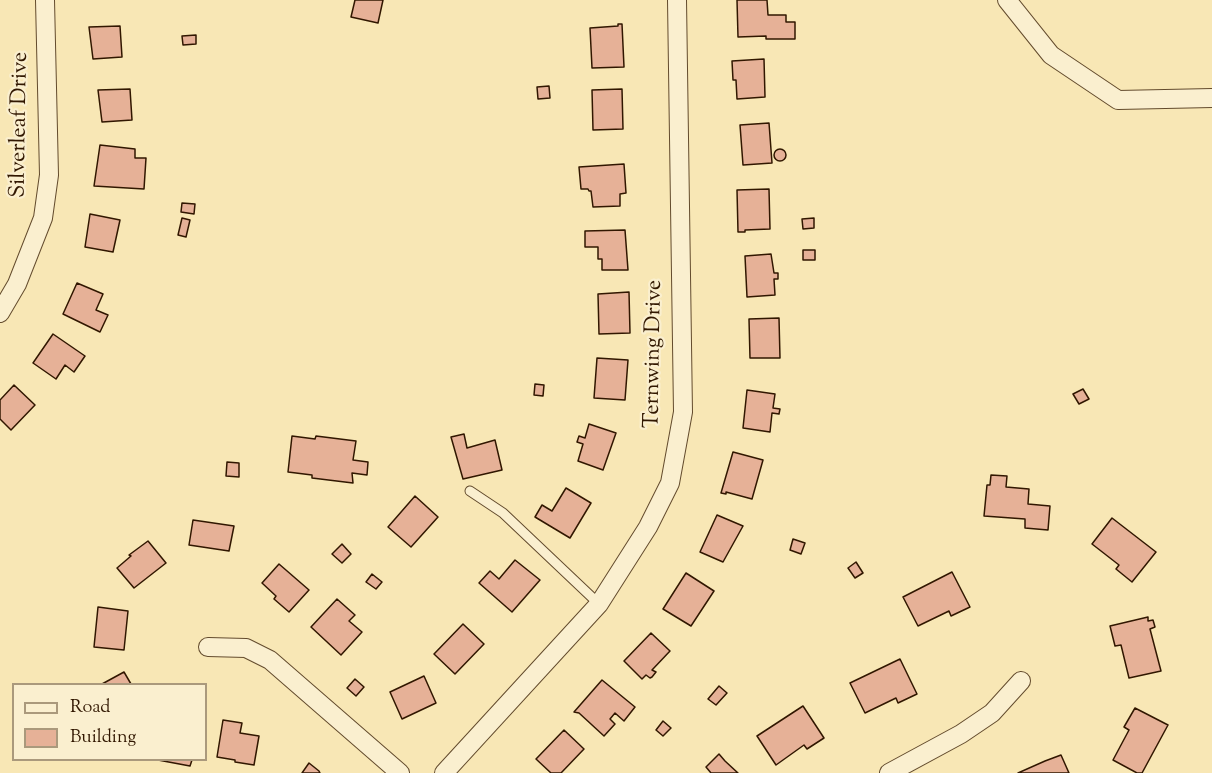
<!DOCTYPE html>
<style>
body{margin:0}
#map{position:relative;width:1212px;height:773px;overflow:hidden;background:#f8e7b5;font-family:"Sorts Mill Goudy",serif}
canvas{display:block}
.legend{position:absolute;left:12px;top:683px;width:195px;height:78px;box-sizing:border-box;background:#faefcf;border:2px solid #aa997c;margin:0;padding:8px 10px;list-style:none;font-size:18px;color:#311700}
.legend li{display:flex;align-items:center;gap:12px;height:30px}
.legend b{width:30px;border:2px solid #aa997c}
</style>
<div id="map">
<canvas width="1212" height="773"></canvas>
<ul class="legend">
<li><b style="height:8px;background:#faefcf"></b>Road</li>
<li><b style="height:16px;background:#e6b197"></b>Building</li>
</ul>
</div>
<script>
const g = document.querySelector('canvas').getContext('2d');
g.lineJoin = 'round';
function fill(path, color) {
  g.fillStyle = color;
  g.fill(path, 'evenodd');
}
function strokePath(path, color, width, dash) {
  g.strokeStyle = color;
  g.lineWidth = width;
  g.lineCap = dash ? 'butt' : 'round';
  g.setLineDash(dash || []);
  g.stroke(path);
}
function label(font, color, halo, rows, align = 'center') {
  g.font = font + ' "Sorts Mill Goudy",serif';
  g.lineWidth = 4.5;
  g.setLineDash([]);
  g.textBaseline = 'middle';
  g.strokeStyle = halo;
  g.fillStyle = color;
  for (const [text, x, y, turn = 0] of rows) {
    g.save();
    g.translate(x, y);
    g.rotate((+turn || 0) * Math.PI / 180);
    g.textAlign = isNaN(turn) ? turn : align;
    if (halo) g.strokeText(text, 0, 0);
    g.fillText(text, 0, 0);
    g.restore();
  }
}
const building = new Path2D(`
 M355 0H383L378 23 351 17Z
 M737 0H767L768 15H786V22H795V39H766V36L738 37Z
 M618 24H622L624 67 592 68 590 28 618 26Z
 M120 26 122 57 93 59 89 27Z
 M196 35V44L183 45 182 36Z
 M764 59 765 97 737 99 736 80H733L732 61Z
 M549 86 550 98 538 99 537 87Z
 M130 89 132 120 102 122 98 90Z
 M622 89 623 129 593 130 592 90Z
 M769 123 772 163 743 165 740 125Z
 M100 145 135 149V158H146L144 189 94 186Z
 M774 155a6 6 0 1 1 12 0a6 6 0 1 1-12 0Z
 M624 164 626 193 620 194V206L593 207 591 191H589L588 189H581L579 167Z
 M769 189 770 229 745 230V232H738L737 190Z
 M182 203 195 204 194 214 181 212Z
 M90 214 120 220 113 252 85 247Z
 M182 218 190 220 186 237 178 235Z
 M814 218V228L803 229 802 219Z
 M625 230 628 270H602V259H598V247H585V231Z
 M803 250H815V260H803Z
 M771 254 774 273H778V279H774L775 295 747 297 745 256Z
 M77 283 103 294 96 310 108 315 100 332 63 314Z
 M629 292 630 333 599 334 598 294Z
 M779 318 780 358H750L749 319Z
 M53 334 85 356 74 372 65 365 56 379 33 363Z
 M597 358 628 360 625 400 594 398Z
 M535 384 544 385 543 396 534 395Z
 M14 385 35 405 11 430 0 419V400Z
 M1083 389 1089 399 1079 404 1073 394Z
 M747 390 775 394 773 408 780 409 779 414 772 413 770 432 743 428Z
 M589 424 616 433 603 470 578 461 583 444 577 442 579 436 585 438Z
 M464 434 467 448 495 440 502 470 463 479 451 437Z
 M292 436 315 439 316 436 356 441 353 460 368 462 367 475 352 473 353 483 312 478V475L288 472Z
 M733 452 763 460 752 499 726 492V494L721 493Z
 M227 462 239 463V477L226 476Z
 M991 475 1007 476 1006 487 1029 489 1028 504 1050 506 1048 530 1025 528V519L984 516 987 485H990Z
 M566 488 591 503 570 538 535 517 542 505 552 511Z
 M415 496 438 517 411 547 388 527Z
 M717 515 743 526 723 562 700 552Z
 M1112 518 1156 552 1132 582 1116 569 1119 565 1092 544Z
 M193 520 234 526 229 551 189 545Z
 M793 539 805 543 801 554 790 550Z
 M148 541 166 563 134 588 117 568 131 556 129 555Z
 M342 544 351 554 342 563 332 554Z
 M515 560 540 580 512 612 479 583 490 571 499 579Z
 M856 562 863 573 855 578 848 568Z
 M279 564 309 590 289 612 274 599 276 596 262 583Z
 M952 572 970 607 951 616 949 611 918 626 903 597Z
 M686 573 714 591 691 626 663 609Z
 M372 574 382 582 376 589 366 582Z
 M337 599 355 615 349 621 362 632 341 655 311 627Z
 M98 607 128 611 124 650 94 647Z
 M1148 617V621L1153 620 1155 627 1150 629 1161 671 1129 678 1121 645 1115 646 1110 626Z
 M463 624 484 644 455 674 434 654Z
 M651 633 670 651 652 670 656 672 652 677 650 678 646 675 642 679 624 661Z
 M900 659 917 694 898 703 896 698 865 713 850 683Z
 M124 672 131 684H102Z
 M424 676 436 703 402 719 390 692Z
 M355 679 364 687 356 696 347 688Z
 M602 680 635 707 624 721 615 713 610 719 615 724 604 736 579 713 574 712Z
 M719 686 727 693 716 705 708 699Z
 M803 706 824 738 807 749 804 745 776 765 757 736Z
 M1135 708 1168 725 1142 773H1137L1113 760 1129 730 1124 727Z
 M223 720 242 723 240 733 259 736 254 765 235 762V760L217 757Z
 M663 721 671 728 663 736 656 730Z
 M564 730 584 749 561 773H551L536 759Z
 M719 754 725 761 738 773H711L706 767Z
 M1061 755 1069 773H1018L1045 761Z
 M158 760H192L190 766Z
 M309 763 319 771 320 773H302Z`);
fill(building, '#e6b197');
strokePath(building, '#311700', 1.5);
const service = new Path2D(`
 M470 491 503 513 599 604`);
const minor = new Path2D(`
 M1007 0 1051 55 1118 100 1212 98
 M0 313 17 284 43 218 49 175 45 0
 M208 647 246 648 270 660 400 773
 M444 773 599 604 648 527 670 483 683 412 677 0
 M889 773 961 734 992 713 1021 681`);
strokePath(service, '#634b2d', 11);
strokePath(minor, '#634b2d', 20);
strokePath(service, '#faefcf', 9);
strokePath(minor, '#faefcf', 18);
label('22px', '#311700', '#faefcf', [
 ["Silverleaf Drive",21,125,-89],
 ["Ternwing Drive",655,354,-89]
]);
</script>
